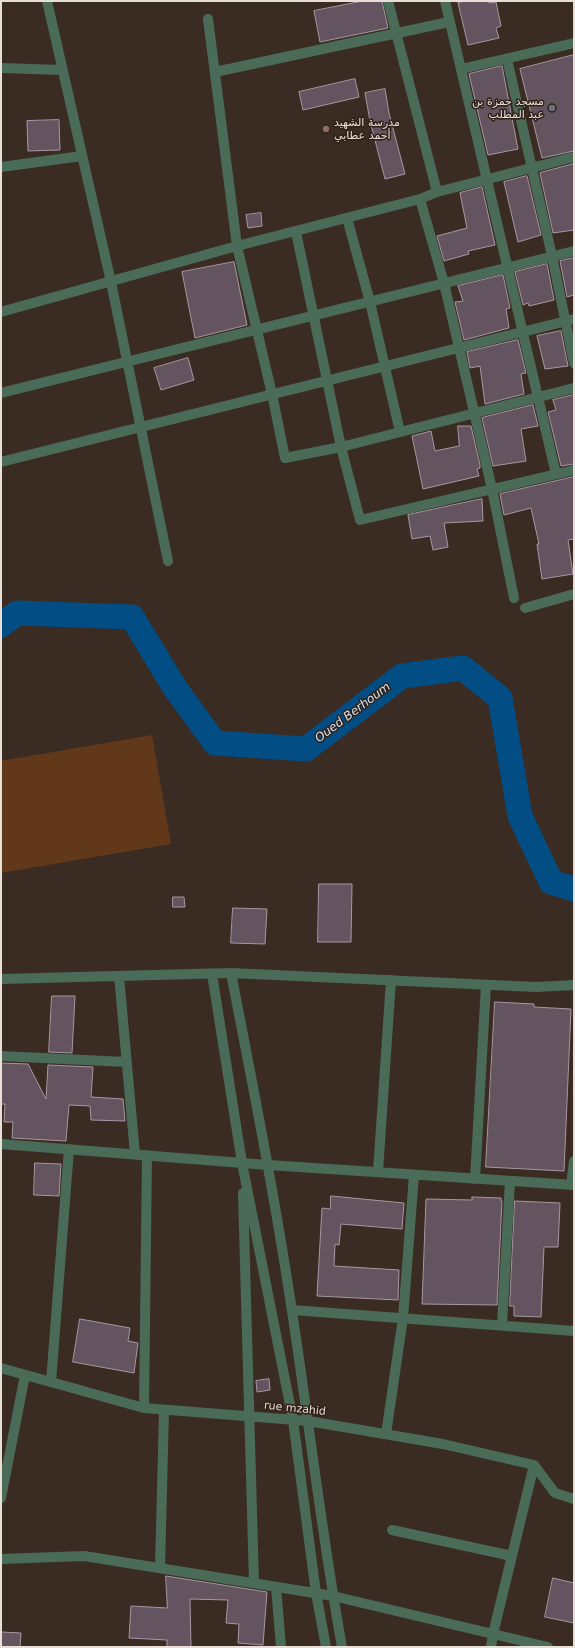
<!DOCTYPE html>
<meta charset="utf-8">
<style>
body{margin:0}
#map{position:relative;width:575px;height:1648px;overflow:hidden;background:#3a2c22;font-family:"DejaVu Sans",sans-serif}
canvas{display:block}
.frame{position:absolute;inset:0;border:2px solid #e9dfd9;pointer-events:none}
</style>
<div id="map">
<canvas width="575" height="1648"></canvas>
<div class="frame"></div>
</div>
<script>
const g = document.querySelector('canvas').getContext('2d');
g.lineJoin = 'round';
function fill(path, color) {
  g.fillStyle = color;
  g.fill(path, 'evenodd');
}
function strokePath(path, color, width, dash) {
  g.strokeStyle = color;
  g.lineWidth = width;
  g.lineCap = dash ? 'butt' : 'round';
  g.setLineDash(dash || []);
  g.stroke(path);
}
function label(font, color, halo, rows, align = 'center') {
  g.font = font + ' "DejaVu Sans","Noto Naskh Arabic",sans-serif';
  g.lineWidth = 3;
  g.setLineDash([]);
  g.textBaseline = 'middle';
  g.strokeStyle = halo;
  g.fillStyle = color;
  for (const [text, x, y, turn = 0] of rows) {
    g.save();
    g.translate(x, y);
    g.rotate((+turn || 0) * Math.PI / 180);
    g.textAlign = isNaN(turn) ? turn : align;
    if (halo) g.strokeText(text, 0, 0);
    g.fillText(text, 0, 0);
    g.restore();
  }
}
fill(new Path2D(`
 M152 735 171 844 1 873V761Z`), '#62381a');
strokePath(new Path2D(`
 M1 625 17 613 132 617 175 688 215 743 306 749 402 676 463 668 500 698 520 816 551 882 574 889`), '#034d85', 25);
const building = new Path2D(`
 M363 1H382L388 28 320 42 314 11Z
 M466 1H488L489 3 496 2 501 26 496 28 499 38 468 45 458 3Z
 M574 55V151L542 158 520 69Z
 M502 66 518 149 488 155 469 74Z
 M355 79 359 97 303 110 299 92Z
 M385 89 389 113 405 174 385 179 370 121 365 93Z
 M59 120 60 150 28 151 27 121Z
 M574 164V230L553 233 540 173Z
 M527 176 541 235 518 242 504 182Z
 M482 187 495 245 468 251 469 254 444 261 437 236 467 228 460 193Z
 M261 213 262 226 248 228 246 215Z
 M574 258V295L567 297 560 261Z
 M234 262 247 325 195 338 182 272Z
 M547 264 554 300 529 306 528 303 523 305 515 272Z
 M503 275 510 308 506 309 509 328 464 340 455 302 463 301 458 286Z
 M561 331 568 366 545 369 537 336Z
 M518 340 526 373 521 374 524 394 485 404 480 366 470 368 467 352Z
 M188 358 194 380 161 390 154 368Z
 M574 395V464L561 466 548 412 556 410 553 400Z
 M533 405 538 426 521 429 526 461 493 466 482 418Z
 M458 426H471L480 465V468L477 469 479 476 423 489 412 436 431 431 435 451 459 446Z
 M574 477V539L568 540 573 574 542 579 537 544H539L531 508 504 515 500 494Z
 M482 499 483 521 444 523 448 547 433 550 430 536 412 539 408 515Z
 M319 884H352L351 942H318Z
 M173 897H184L185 907H173Z
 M233 908 267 909 265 944 231 943Z
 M52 996H75L72 1053 49 1052Z
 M495 1002 534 1004V1007L571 1009 564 1171 486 1167Z
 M1 1063 28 1064 46 1099 48 1065 93 1067 91 1097 123 1099 125 1121 91 1120 90 1106 69 1105 66 1141 12 1138 13 1122H4L5 1104H1Z
 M35 1163 61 1164 59 1196 34 1195Z
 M331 1196 404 1203 402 1229 341 1224 339 1245 335 1244 334 1266 399 1270 398 1300 317 1296 322 1208 330 1209Z
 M472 1197 501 1198V1201H502L497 1305 422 1304 426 1199 472 1200Z
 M515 1201 560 1203 558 1247H544L541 1317 514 1316V1306H510Z
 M80 1319 130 1328 128 1341 138 1343 134 1373 73 1362Z
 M269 1379 270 1390 257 1392 256 1381Z
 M166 1576 267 1592 263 1645 238 1643 239 1624 226 1623 228 1600 190 1599 191 1647H167V1640L129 1638 131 1606 167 1608Z
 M553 1578 574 1583V1623L545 1617Z
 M1 1632 21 1633 20 1647H1Z`);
fill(building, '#63545f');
strokePath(building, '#a997a4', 1);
strokePath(new Path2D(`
 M47 1 111 282 168 561
 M388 1 437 192
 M445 1 556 474
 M208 19 237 246 272 394 285 458 341 447 574 388
 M507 59 552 256 574 363
 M1 68 62 70
 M461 69 574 43
 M215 72 449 22
 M1 167 82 156
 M420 199 444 283 492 489 514 598
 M347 218 370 302 400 432
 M296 232 341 447 360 520 574 470
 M1 312 237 246 420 199 437 192 574 157
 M1 393 574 251
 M1 462 574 319
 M525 608 574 594
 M231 973C253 1086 275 1198 292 1311 309 1423 322 1536 342 1647
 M212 974 242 1163 293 1420 316 1593 326 1647
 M119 976 135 1154
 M1 979 231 973 536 987 574 985
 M1 1056 126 1062
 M1 1144 268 1165 574 1185
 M378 1172 391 980
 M475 1179 486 985
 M571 1185 574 1161
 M243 1193 254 1583
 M292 1310 574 1331
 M502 1325 510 1181
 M1 1368 144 1408 308 1421 443 1444 534 1465 555 1493 574 1499
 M51 1382 69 1149
 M144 1408 147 1155
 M386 1434 403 1318 414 1175
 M1 1498 25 1375
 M392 1530 512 1556
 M1 1559 84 1556 333 1596 548 1647
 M160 1568 164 1410
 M276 1587 281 1647
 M491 1647 493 1634 534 1465`), '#4a6b57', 10);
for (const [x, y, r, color] of [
 [552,108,4,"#6b7280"],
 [326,129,4,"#8d6e63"]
]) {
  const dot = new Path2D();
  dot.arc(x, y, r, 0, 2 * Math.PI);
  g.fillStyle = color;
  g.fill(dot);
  strokePath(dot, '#302219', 1.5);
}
label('11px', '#e9dfd9', '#302219', [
 ["مسجد حمزة بن",544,102],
 ["عبد المطلب",544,115],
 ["مدرسة الشهيد",334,123,"left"],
 ["أحمد عطابي",334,136,"left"]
], 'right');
label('11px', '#e9dfd9', '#302219', [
 ["rue mzahid",295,1409,6]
]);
label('italic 12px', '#d4e4f5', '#302219', [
 ["Oued Berhoum",353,713,-37]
]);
</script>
